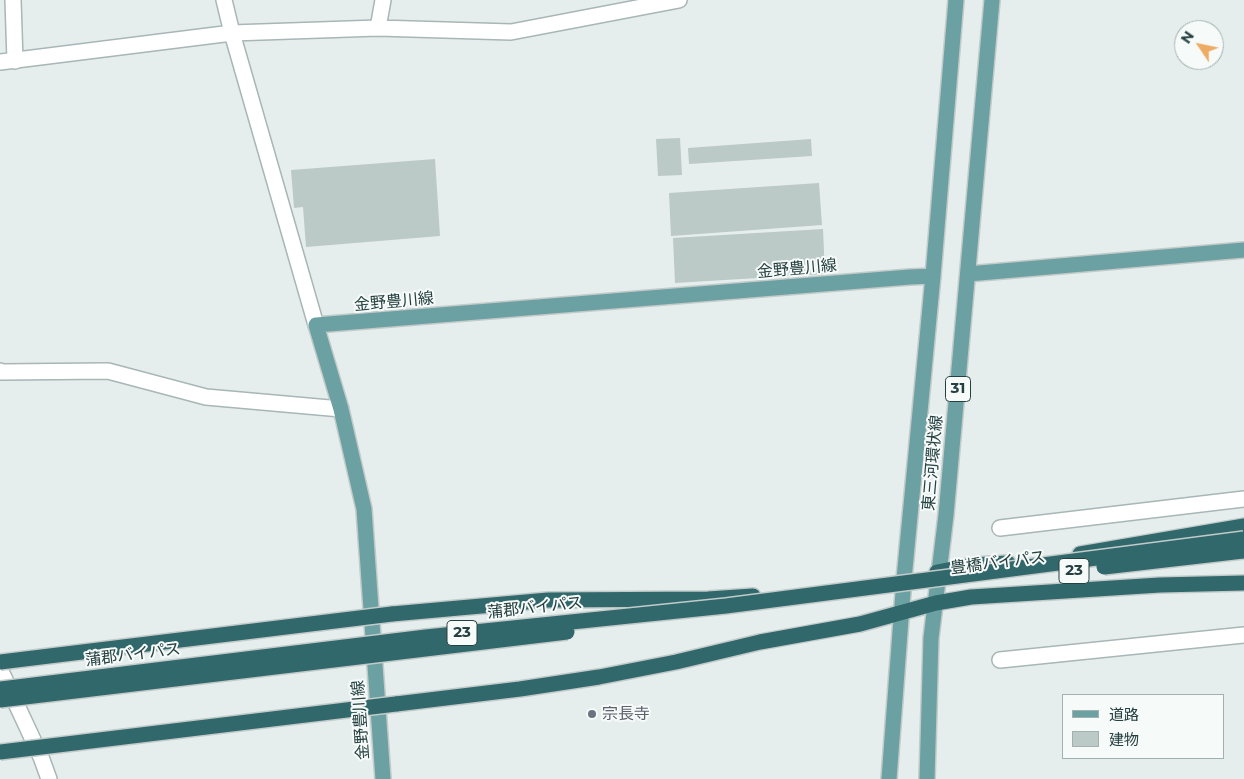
<!DOCTYPE html>
<meta charset="utf-8">
<style>
body{margin:0}
#map{position:relative;width:1244px;height:779px;overflow:hidden;background:#e6eeed;font-family:Montserrat,"Noto Sans JP",sans-serif}
canvas{display:block}
.legend{position:absolute;left:1062px;top:694px;width:162px;height:65px;box-sizing:border-box;background:#f6faf9;border:1px solid #a2b0af;margin:0;padding:6px 9px;list-style:none;font-size:15px;color:#254040}
.legend li{display:flex;align-items:center;gap:10px;height:25px}
.legend b{width:25px;border:1px solid #a2b0af}
.north{position:absolute;left:1174px;top:20px;width:50px;height:50px;box-sizing:border-box;background:#f6faf9;border:1px solid #a2b0af;border-radius:50%;rotate:304deg;font-size:14px;font-weight:700;line-height:20px;text-align:center;color:#254040}
.north::after{content:'';display:block;margin:auto;width:18px;height:22px;background:#eeab64;clip-path:polygon(50% 0,100% 100%,50% 72%,0 100%)}
</style>
<div id="map">
<canvas width="1244" height="779"></canvas>
<ul class="legend">
<li><b style="height:6px;background:#6ba1a2"></b>道路</li>
<li><b style="height:14px;background:#bbc9c7"></b>建物</li>
</ul>
<div class="north">N</div>
</div>
<script>
const g = document.querySelector('canvas').getContext('2d');
g.lineJoin = 'round';
function fill(path, color) {
  g.fillStyle = color;
  g.fill(path, 'evenodd');
}
function strokePath(path, color, width, dash) {
  g.strokeStyle = color;
  g.lineWidth = width;
  g.lineCap = dash ? 'butt' : 'round';
  g.setLineDash(dash || []);
  g.stroke(path);
}
function label(font, color, halo, rows, align = 'center') {
  g.font = font + ' Montserrat,"Noto Sans JP",sans-serif';
  g.lineWidth = 4;
  g.setLineDash([]);
  g.textBaseline = 'middle';
  g.strokeStyle = halo;
  g.fillStyle = color;
  for (const [text, x, y, turn = 0] of rows) {
    g.save();
    g.translate(x, y);
    g.rotate((+turn || 0) * Math.PI / 180);
    g.textAlign = isNaN(turn) ? turn : align;
    if (halo) g.strokeText(text, 0, 0);
    g.fillText(text, 0, 0);
    g.restore();
  }
}
fill(new Path2D(`
 M680 138 682 175 658 176 656 139Z
 M811 139 812 156 689 164 688 148Z
 M435 159 440 236 306 247 303 207 294 208 291 170Z
 M819 183 822 225 671 236 669 193Z
 M823 229 825 274 675 283 673 238Z`), '#bbc9c7');
const minor = new Path2D(`
 M13 0 15 61
 M224 0 232 33 316 325
 M378 28 383 0
 M0 62 232 33 378 28 511 32 679 0
 M0 371 2 372 108 371 206 397 341 409
 M1000 528 1244 499
 M1000 660 1244 635
 M0 669 41 757 49 779`);
const major = new Path2D(`
 M968 274 1244 250
 M383 779 364 509 341 409 316 325 910 277 933 276
 M889 779 904 579 933 276 956 0
 M927 779 931 638 946 515 992 0`);
const highway = new Path2D(`
 M1080 554 1244 526
 M937 572 973 565 1008 563
 M392 614 548 600 708 599 753 596
 M396 704 520 689 599 677 676 662 760 642 860 624 936 603 971 597 1160 585 1244 583`);
strokePath(minor, '#a8b6b6', 18);
strokePath(major, '#c2caca', 18);
strokePath(highway, '#c2caca', 18);
strokePath(minor, '#fff', 15);
strokePath(major, '#6ba1a2', 15);
strokePath(highway, '#31686c', 15);
const highwayBridge = new Path2D(`
 M1104 567 1244 551
 M0 662 392 614
 M0 689 426 637 726 606 1244 539
 M0 700 567 632
 M0 752 396 704`);
strokePath(highwayBridge, '#c2caca', 18, []);
strokePath(highwayBridge, '#31686c', 15);
for (const [x, y, r, color] of [
 [592,714,5,"#6b7280"]
]) {
  const dot = new Path2D();
  dot.arc(x, y, r, 0, 2 * Math.PI);
  g.fillStyle = color;
  g.fill(dot);
  strokePath(dot, '#f6faf9', 2);
}
for (const [x, y, w] of [
 [958,389,25],
 [1074,571,30],
 [462,633,30]
]) {
  const box = new Path2D();
  box.roundRect(x - w / 2, y - 12.5, w, 25, 4);
  g.fillStyle = '#f6faf9';
  g.fill(box);
  strokePath(box, '#254040', 1);
}
label('bold 15px', '#254040', null, [
 ["31",958,389],
 ["23",1074,571],
 ["23",462,633]
]);
label('16px', '#254040', '#f6faf9', [
 ["金野豊川線",797,269,-5],
 ["金野豊川線",394,302,-5],
 ["東三河環状線",933,463,-85],
 ["豊橋バイパス",998,563,-7],
 ["蒲郡バイパス",535,608,-6],
 ["蒲郡バイパス",133,655,-7],
 ["金野豊川線",361,720,-94]
]);
label('16px', '#5b616d', '#f6faf9', [
 ["宗長寺",602,714]
], 'left');
</script>
